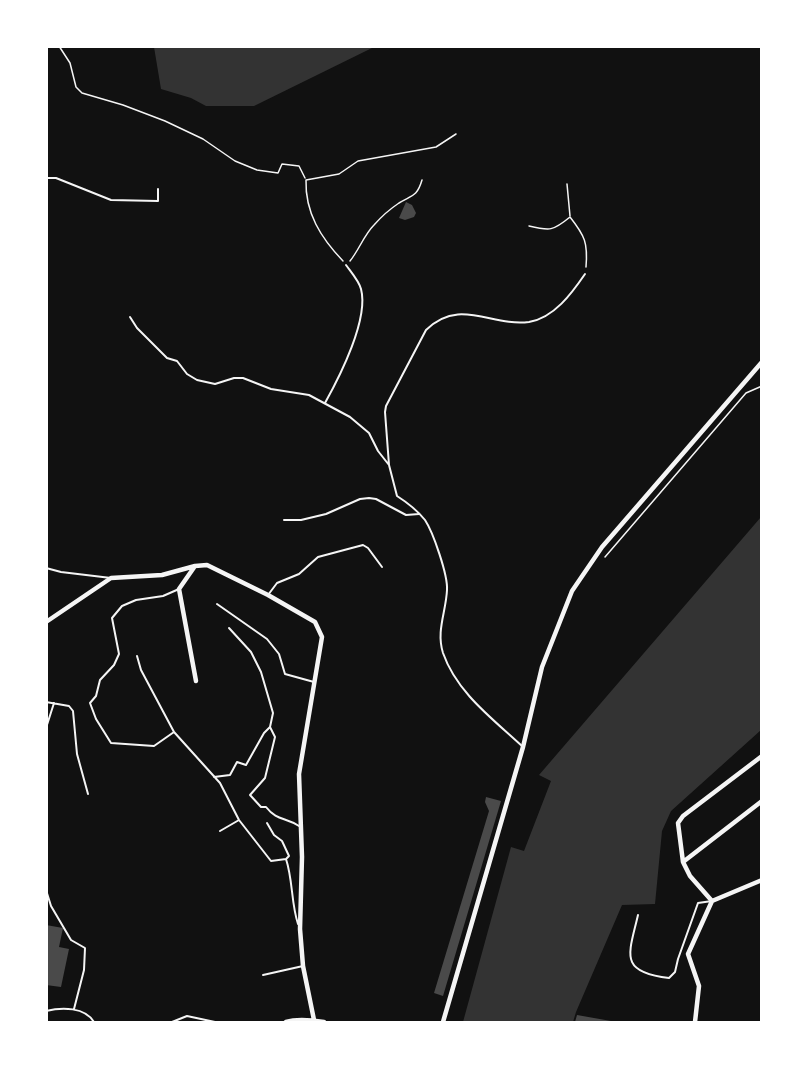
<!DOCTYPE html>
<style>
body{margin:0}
#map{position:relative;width:808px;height:1069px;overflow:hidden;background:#111;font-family:Lato,sans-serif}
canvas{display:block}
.frame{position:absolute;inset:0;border:48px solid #fff;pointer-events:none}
</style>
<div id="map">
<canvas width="808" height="1069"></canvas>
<div class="frame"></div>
</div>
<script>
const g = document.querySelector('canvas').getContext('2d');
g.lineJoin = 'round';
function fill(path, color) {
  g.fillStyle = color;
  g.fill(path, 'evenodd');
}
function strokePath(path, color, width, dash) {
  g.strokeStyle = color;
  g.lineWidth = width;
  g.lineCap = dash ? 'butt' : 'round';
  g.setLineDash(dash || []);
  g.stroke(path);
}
fill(new Path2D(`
 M154 47V46L374 47 254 106H206L191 98 161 89Z
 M761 517V730L671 811 662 831 655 904 622 905 576 1012 573 1022H463L511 847 524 851 551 781 539 775Z`), '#333');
fill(new Path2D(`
 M406 202 412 205 416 213 414 217 405 220 399 218Z
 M486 797 501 801 443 996 434 993 489 811 485 802Z
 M46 925 63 928 59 947 69 949 61 987 46 985Z
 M577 1015 611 1021V1022H575Z`), '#4a4a4a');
strokePath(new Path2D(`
 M59 46 70 63 76 87 82 93 123 105 165 121 203 139 235 161 257 170 278 173 282 164 299 166 305 178
 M567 184 570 216
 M529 226C550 231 553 231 570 217 585 236 588 243 586 267
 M343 261C321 238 305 213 306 180L339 174 358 161 436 147 456 134
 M350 261C359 250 364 235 374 225 381 217 390 209 399 203 412 195 417 197 422 180
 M605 557 746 393 762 386`), '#f5f5f5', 1.5);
strokePath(new Path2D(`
 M46 178H56L111 200 158 201V189
 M130 317 137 328 167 358 177 361 187 374 197 380 215 384 234 378H243L271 389 309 395 350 417 369 433 378 451 389 465
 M325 403C340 376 369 319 361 289 359 281 351 272 346 265
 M284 520H301L326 514 360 499 369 498 376 499 406 515 419 514
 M46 568 61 572 111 578
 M268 595 277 583 299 574 318 557 363 545 368 548 382 567
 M217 604 267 639 279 654 285 674 314 682
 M229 628 251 652 261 672 273 713 270 727 275 737 265 778 250 795 261 807H266C277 821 285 817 299 826
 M137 656 141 670 174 732 220 783 239 820 271 861 286 859
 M46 702 69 706 73 711 77 754 88 794
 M46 728 54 703
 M174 732 154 746 111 743 96 719 90 703 96 696 100 680 114 665 119 654 112 618 122 606 136 600 163 596 179 589
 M523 747C493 719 457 693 443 653 436 631 446 612 447 590 448 575 433 532 425 520 417 510 408 503 397 496L389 465 385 412 386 406 426 330C460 297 491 327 529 322 554 318 572 293 585 274
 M214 777 230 775 237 762 246 765 264 733 270 727
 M267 823 274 835 282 841 289 856 286 859C293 880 291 903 298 924
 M220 831 239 820
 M46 890 51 906 71 940 85 948 84 970 74 1009
 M638 915C629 954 618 972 669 978L675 972 678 959 698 903 712 901
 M263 975 303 966
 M46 1011C62 1007 85 1007 94 1022
 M172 1022 187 1016 215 1022`), '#f5f5f5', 2);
strokePath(new Path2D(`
 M195 566 179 589 196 681
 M46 622 111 578 162 575 195 566 207 565 268 595 315 622 322 637 299 774 302 857 300 929 303 966 314 1020
 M683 862 762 801
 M712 901 762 880
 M286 1022C298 1018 312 1020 324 1022
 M443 1022 523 747 542 667 572 591 602 547 762 362
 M695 1022 699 986 688 954 712 901 690 876 683 862 678 823 683 816 762 756`), '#f5f5f5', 4.5);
</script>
